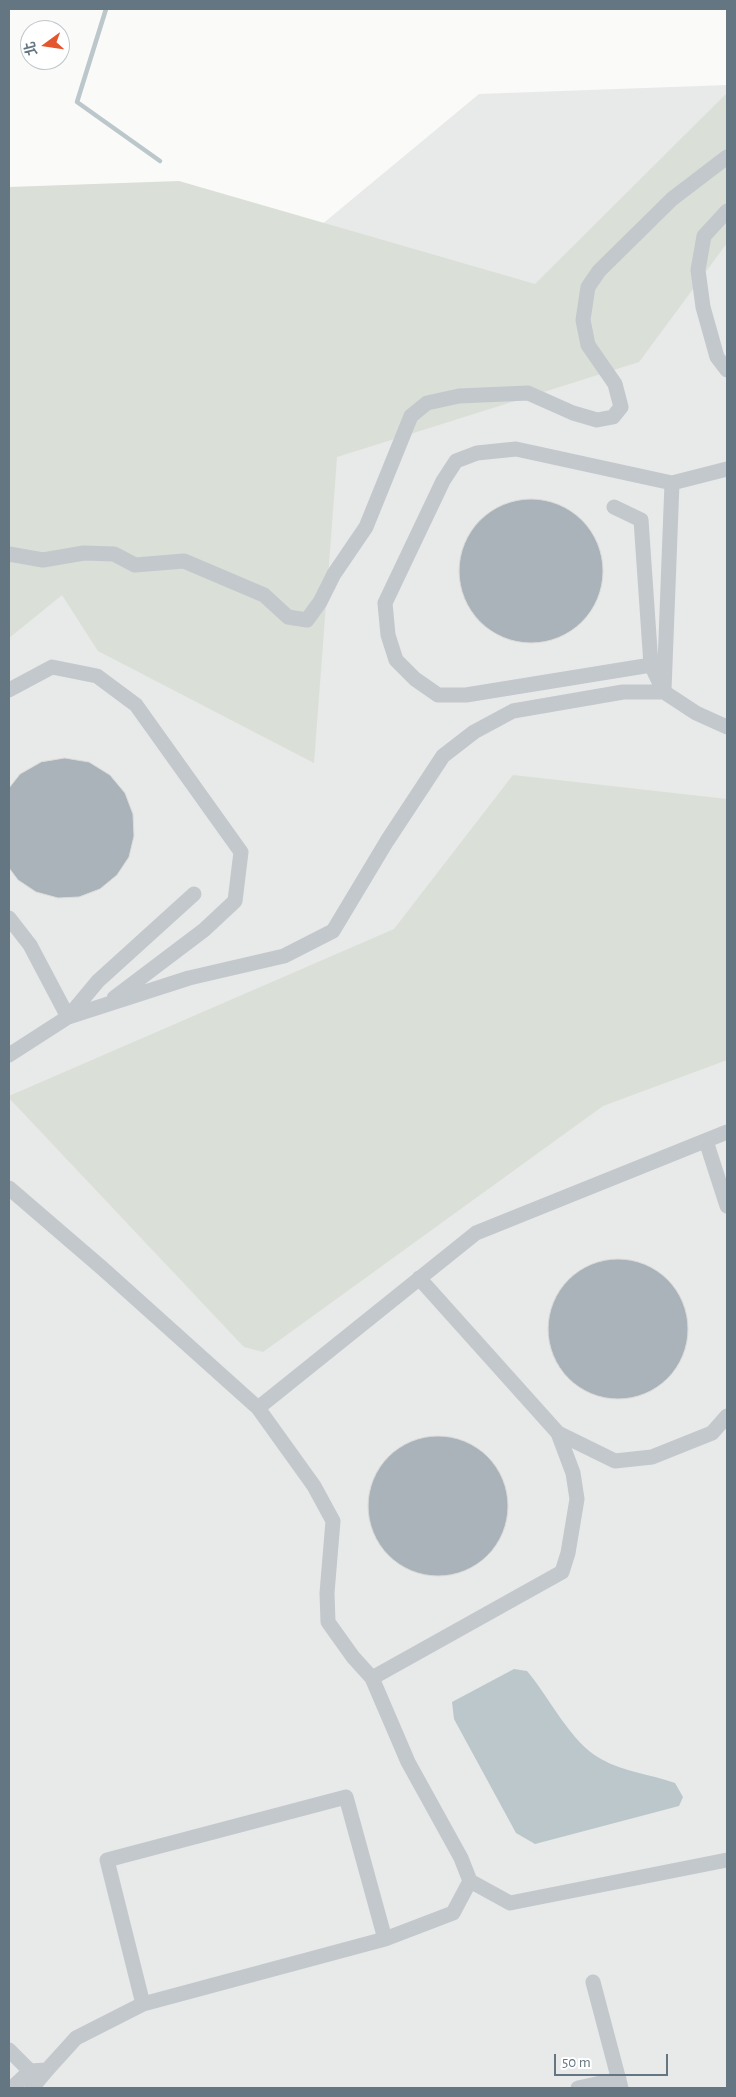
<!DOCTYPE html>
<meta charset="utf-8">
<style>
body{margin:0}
#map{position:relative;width:736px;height:2097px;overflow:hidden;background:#fafaf8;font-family:"Alegreya Sans","Noto Sans TC",sans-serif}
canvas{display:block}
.frame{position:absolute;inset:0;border:10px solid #657683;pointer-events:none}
.north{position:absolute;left:20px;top:20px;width:50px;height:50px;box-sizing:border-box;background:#fff;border:1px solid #c1c8cd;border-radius:50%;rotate:256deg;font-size:14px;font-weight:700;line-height:20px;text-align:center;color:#657683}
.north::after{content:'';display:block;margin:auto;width:18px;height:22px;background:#e4572e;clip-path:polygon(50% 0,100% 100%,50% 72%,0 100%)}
.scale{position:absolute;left:554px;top:2054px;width:114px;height:22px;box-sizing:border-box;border:2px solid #657683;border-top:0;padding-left:6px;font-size:15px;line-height:18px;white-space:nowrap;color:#657683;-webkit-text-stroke:4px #fff;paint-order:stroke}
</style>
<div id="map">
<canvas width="736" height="2097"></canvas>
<div class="frame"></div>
<div class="north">北</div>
<div class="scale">50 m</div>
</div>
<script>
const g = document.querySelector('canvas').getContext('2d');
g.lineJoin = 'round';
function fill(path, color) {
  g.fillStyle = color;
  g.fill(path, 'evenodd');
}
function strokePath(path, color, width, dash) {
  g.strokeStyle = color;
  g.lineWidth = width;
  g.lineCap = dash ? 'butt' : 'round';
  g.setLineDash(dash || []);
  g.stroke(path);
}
fill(new Path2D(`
 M727 85V2088H9V345L144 372 479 94Z`), '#e8e9e9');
fill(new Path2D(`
 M727 93V243L639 362 337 457 314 763 98 651 62 595 9 638V187L179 181 535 284Z
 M513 775 727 799V1060L603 1106 263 1352 244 1347 9 1098V1096L394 929Z`), '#dadfd7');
fill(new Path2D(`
 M514 1669 527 1671C550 1698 570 1742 601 1759 624 1772 650 1774 675 1783L683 1797 679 1806 535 1844 516 1833 454 1719 452 1702Z`), '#bbc7cb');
strokePath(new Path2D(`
 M106 9 77 102 160 161`), '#bbc7cb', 4.5);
const building = new Path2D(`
 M459 571a72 72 0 1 1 144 0a72 72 0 1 1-144 0Z
 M65 758 89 762 110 775 125 793 133 814 134 836 129 857 117 875 100 889 79 897 58 898 36 892 18 880 9 868V788L20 774 41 762Z
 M548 1329a70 70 0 1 1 140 0a70 70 0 1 1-140 0Z
 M368 1506a70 70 0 1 1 140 0a70 70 0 1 1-140 0Z`);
fill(building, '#aab3b9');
strokePath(building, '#dcdcda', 1);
strokePath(new Path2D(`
 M727 211 704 236 698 270 703 307 717 357 727 370
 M614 507 641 520 651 665
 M9 554 43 560 84 553 114 554 135 565 184 561 264 595 288 617 307 620 320 602 334 574 366 527 411 416 427 403 459 396 528 393 573 413 597 420 613 417 621 407 615 384 588 345 583 320 588 287 599 271 672 199 727 157
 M9 690 52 667 97 676 136 705 241 852 235 901 204 930 114 998
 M664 690 672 483 727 469
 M664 692 651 665 466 695H438L415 679 396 660 388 635 385 603 443 481 456 461 477 453 516 449 672 483
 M9 918 30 945 68 1017 98 981 194 894
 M9 1055 68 1017 189 978 284 956 333 931 387 841 443 756 474 732 513 711 623 692H664L696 713 727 727
 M706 1141 727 1206
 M9 1188 102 1268 258 1408
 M558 1433 615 1461 652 1457 712 1433 727 1416
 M372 1678 562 1572 568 1553 577 1499 573 1473 558 1433 419 1278
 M470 1881 510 1903 727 1860
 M593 1982 621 2088
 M143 2004 107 1860 346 1797 385 1939
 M9 2050 30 2071 47 2070 76 2038 143 2004 385 1939 453 1913 470 1881 461 1858 408 1762 372 1678 353 1657 328 1622 327 1593 333 1521 314 1486 258 1408 476 1233 727 1132
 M12 2088 30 2071
 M32 2088 47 2070
 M578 2088 619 2079`), '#c3c8cc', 15);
</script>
